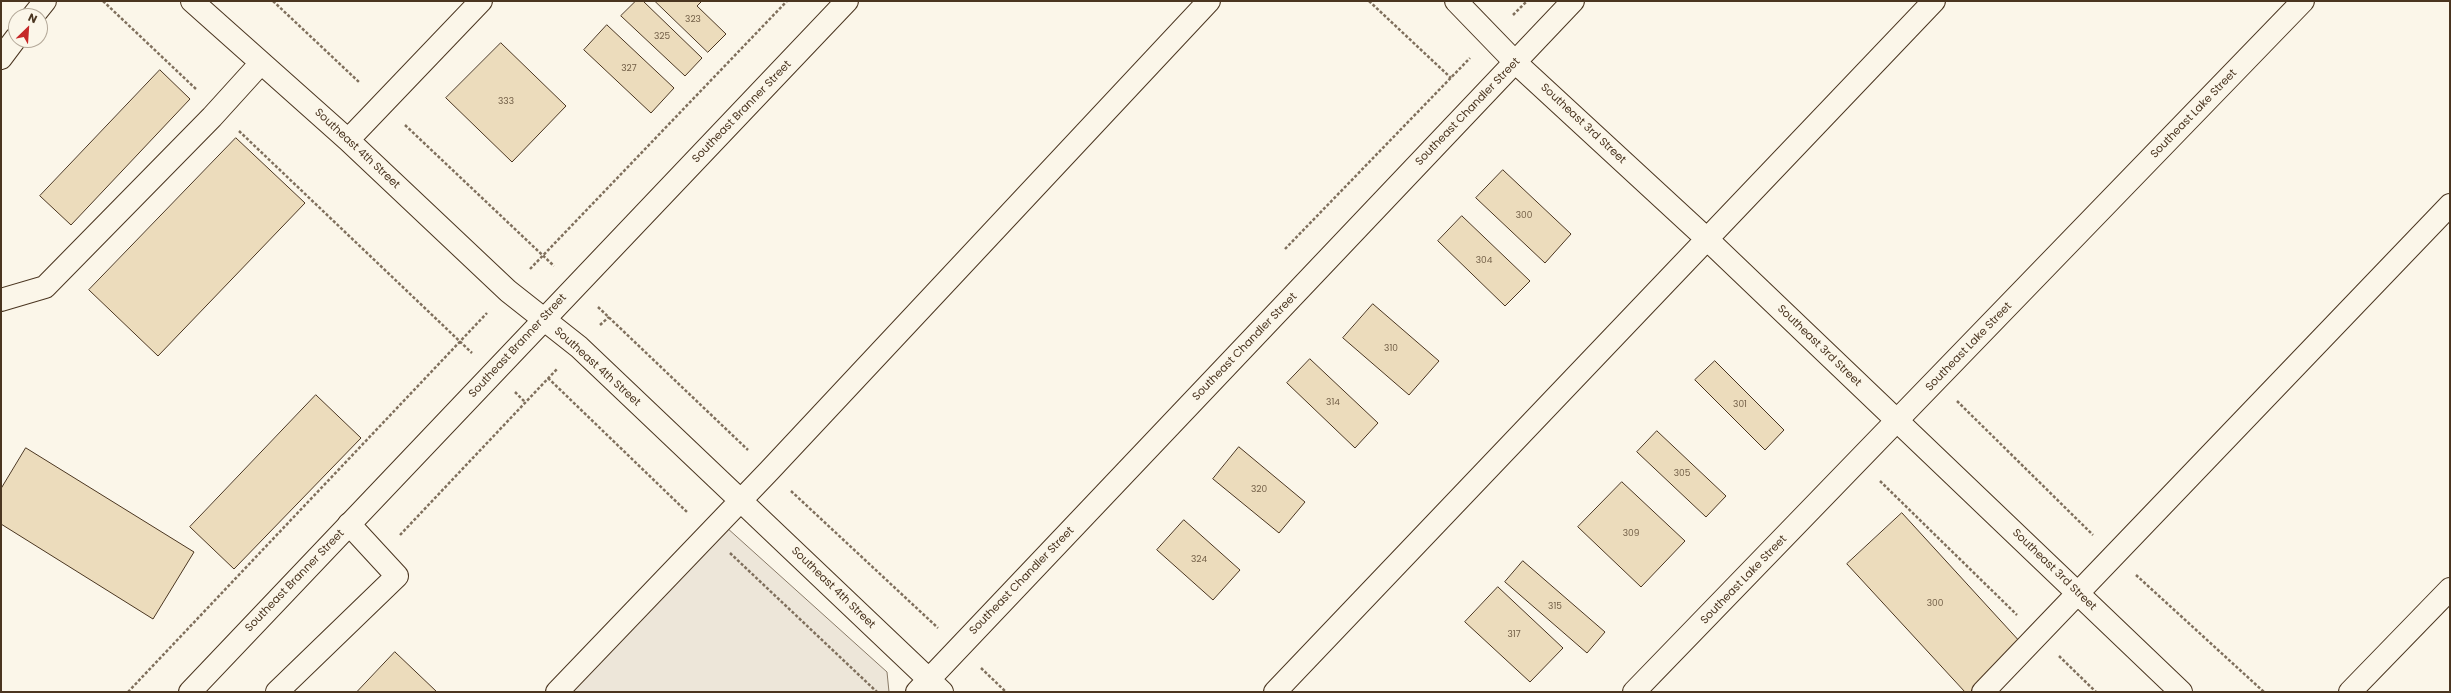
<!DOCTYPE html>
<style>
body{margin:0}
#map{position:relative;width:2451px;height:693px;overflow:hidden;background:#fbf6e9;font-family:Poppins,sans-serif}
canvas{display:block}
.frame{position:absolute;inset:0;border:2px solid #4a3520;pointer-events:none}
.north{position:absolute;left:8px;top:8px;width:40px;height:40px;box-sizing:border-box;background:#fbf6e9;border:1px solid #b4a999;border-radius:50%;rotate:25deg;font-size:11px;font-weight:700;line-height:16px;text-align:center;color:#4a3520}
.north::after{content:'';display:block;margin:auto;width:14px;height:18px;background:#c62828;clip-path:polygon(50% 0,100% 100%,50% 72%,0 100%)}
</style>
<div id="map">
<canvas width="2451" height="693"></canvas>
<div class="frame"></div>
<div class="north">N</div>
</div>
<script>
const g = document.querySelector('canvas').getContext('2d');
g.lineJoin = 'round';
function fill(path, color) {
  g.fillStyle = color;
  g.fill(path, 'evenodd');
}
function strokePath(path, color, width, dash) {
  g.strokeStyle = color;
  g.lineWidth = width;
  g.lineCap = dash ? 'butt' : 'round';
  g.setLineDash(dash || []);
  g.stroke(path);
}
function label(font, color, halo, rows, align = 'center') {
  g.font = font + ' Poppins,sans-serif';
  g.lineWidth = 3;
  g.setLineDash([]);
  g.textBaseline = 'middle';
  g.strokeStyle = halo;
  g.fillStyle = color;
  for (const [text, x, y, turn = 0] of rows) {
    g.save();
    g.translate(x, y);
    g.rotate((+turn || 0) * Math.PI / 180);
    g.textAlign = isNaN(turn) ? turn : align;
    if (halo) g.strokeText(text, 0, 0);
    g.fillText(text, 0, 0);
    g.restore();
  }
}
const green = new Path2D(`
 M726 527 887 672 889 692H566Z`);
fill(green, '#ede6d9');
strokePath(green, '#887966', 1);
const building = new Path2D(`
 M636 1H643L702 58 685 76 621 16Z
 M655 1H702L697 6 726 34 708 52Z
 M607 25 674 88 651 113 584 50Z
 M501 43 566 106 512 162 446 98Z
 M160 70 190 99 71 225 40 196Z
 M236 138 305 203 158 356 89 290Z
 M1503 170 1571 234 1545 263 1476 198Z
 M1462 216 1530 281 1505 306 1438 241Z
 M1373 304 1439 361 1409 395 1343 338Z
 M1310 359 1378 423 1355 448 1287 383Z
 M1715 361 1784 430 1765 450 1695 380Z
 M316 395 361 438 234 569 190 527Z
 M1657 431 1726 496 1706 517 1637 452Z
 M1239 447 1305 502 1279 533 1213 479Z
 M26 448 194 552 153 619 1 524V489Z
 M1622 482 1685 541 1641 587 1578 527Z
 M1902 513 2022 644 1970 692H1965L1847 564Z
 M1184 520 1240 570 1213 600 1157 550Z
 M1523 561 1605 632 1587 653 1505 582Z
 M1498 587 1563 648 1530 682 1465 622Z
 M395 652 437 692H357Z`);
fill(building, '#ecdcbc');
strokePath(building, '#4a3520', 1);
const minor = new Path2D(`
 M192 1 348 140 508 291 579 347 942 692
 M1456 1 1515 62 1708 240 2181 692
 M33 16 45 1
 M1 58 16 38
 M348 140 481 1
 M1 300 45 287 212 117 261 63
 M277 692 397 576 349 524
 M557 692 769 471 1209 1
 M917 692 1573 1
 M1275 692 1934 1
 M1634 692 2303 1
 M1983 692 2450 205
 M2350 692 2450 589`);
const major = new Path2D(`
 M190 692 847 1`);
strokePath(minor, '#4a3520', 24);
strokePath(major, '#4a3520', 24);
strokePath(new Path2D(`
 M103 1 197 90
 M273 1 360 83
 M1369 1 1451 78
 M1513 15 1527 1
 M405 125 554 266
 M239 131 472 353
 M1285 249 1470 58
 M530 269 787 1
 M598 307 748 450
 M600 325 609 317
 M548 378 688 513
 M515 392 525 402
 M1957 401 2093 535
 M1880 481 2017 615
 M791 491 938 628
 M400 535 557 369
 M730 553 877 692
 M2136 575 2264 692
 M2059 656 2096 692
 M981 668 1006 692
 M128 692 487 313`), '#7f6f5c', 2.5, [3, 2]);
strokePath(minor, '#fbf6e9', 22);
strokePath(major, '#fbf6e9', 22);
label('9px', '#725f47', null, [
 ["323",693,20],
 ["325",662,37],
 ["327",629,69],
 ["333",506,102],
 ["300",1524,216],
 ["304",1484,261],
 ["310",1391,349],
 ["314",1333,403],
 ["301",1740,405],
 ["305",1682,474],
 ["320",1259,490],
 ["309",1631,534],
 ["324",1199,560],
 ["300",1935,604],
 ["315",1555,607],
 ["317",1514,635]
]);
label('11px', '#4a3520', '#fbf6e9', [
 ["Southeast Branner Street",742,112,-46],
 ["Southeast Chandler Street",1468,112,-46],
 ["Southeast Lake Street",2194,114,-46],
 ["Southeast 3rd Street",1583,124,43],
 ["Southeast 4th Street",357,149,43],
 ["Southeast Branner Street",518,346,-47],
 ["Southeast 3rd Street",1819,346,44],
 ["Southeast Chandler Street",1245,347,-46],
 ["Southeast Lake Street",1969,347,-46],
 ["Southeast 4th Street",597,367,42],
 ["Southeast 3rd Street",2054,570,44],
 ["Southeast Lake Street",1744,580,-46],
 ["Southeast Branner Street",295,581,-46],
 ["Southeast Chandler Street",1022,581,-46],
 ["Southeast 4th Street",833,588,44]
]);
</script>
